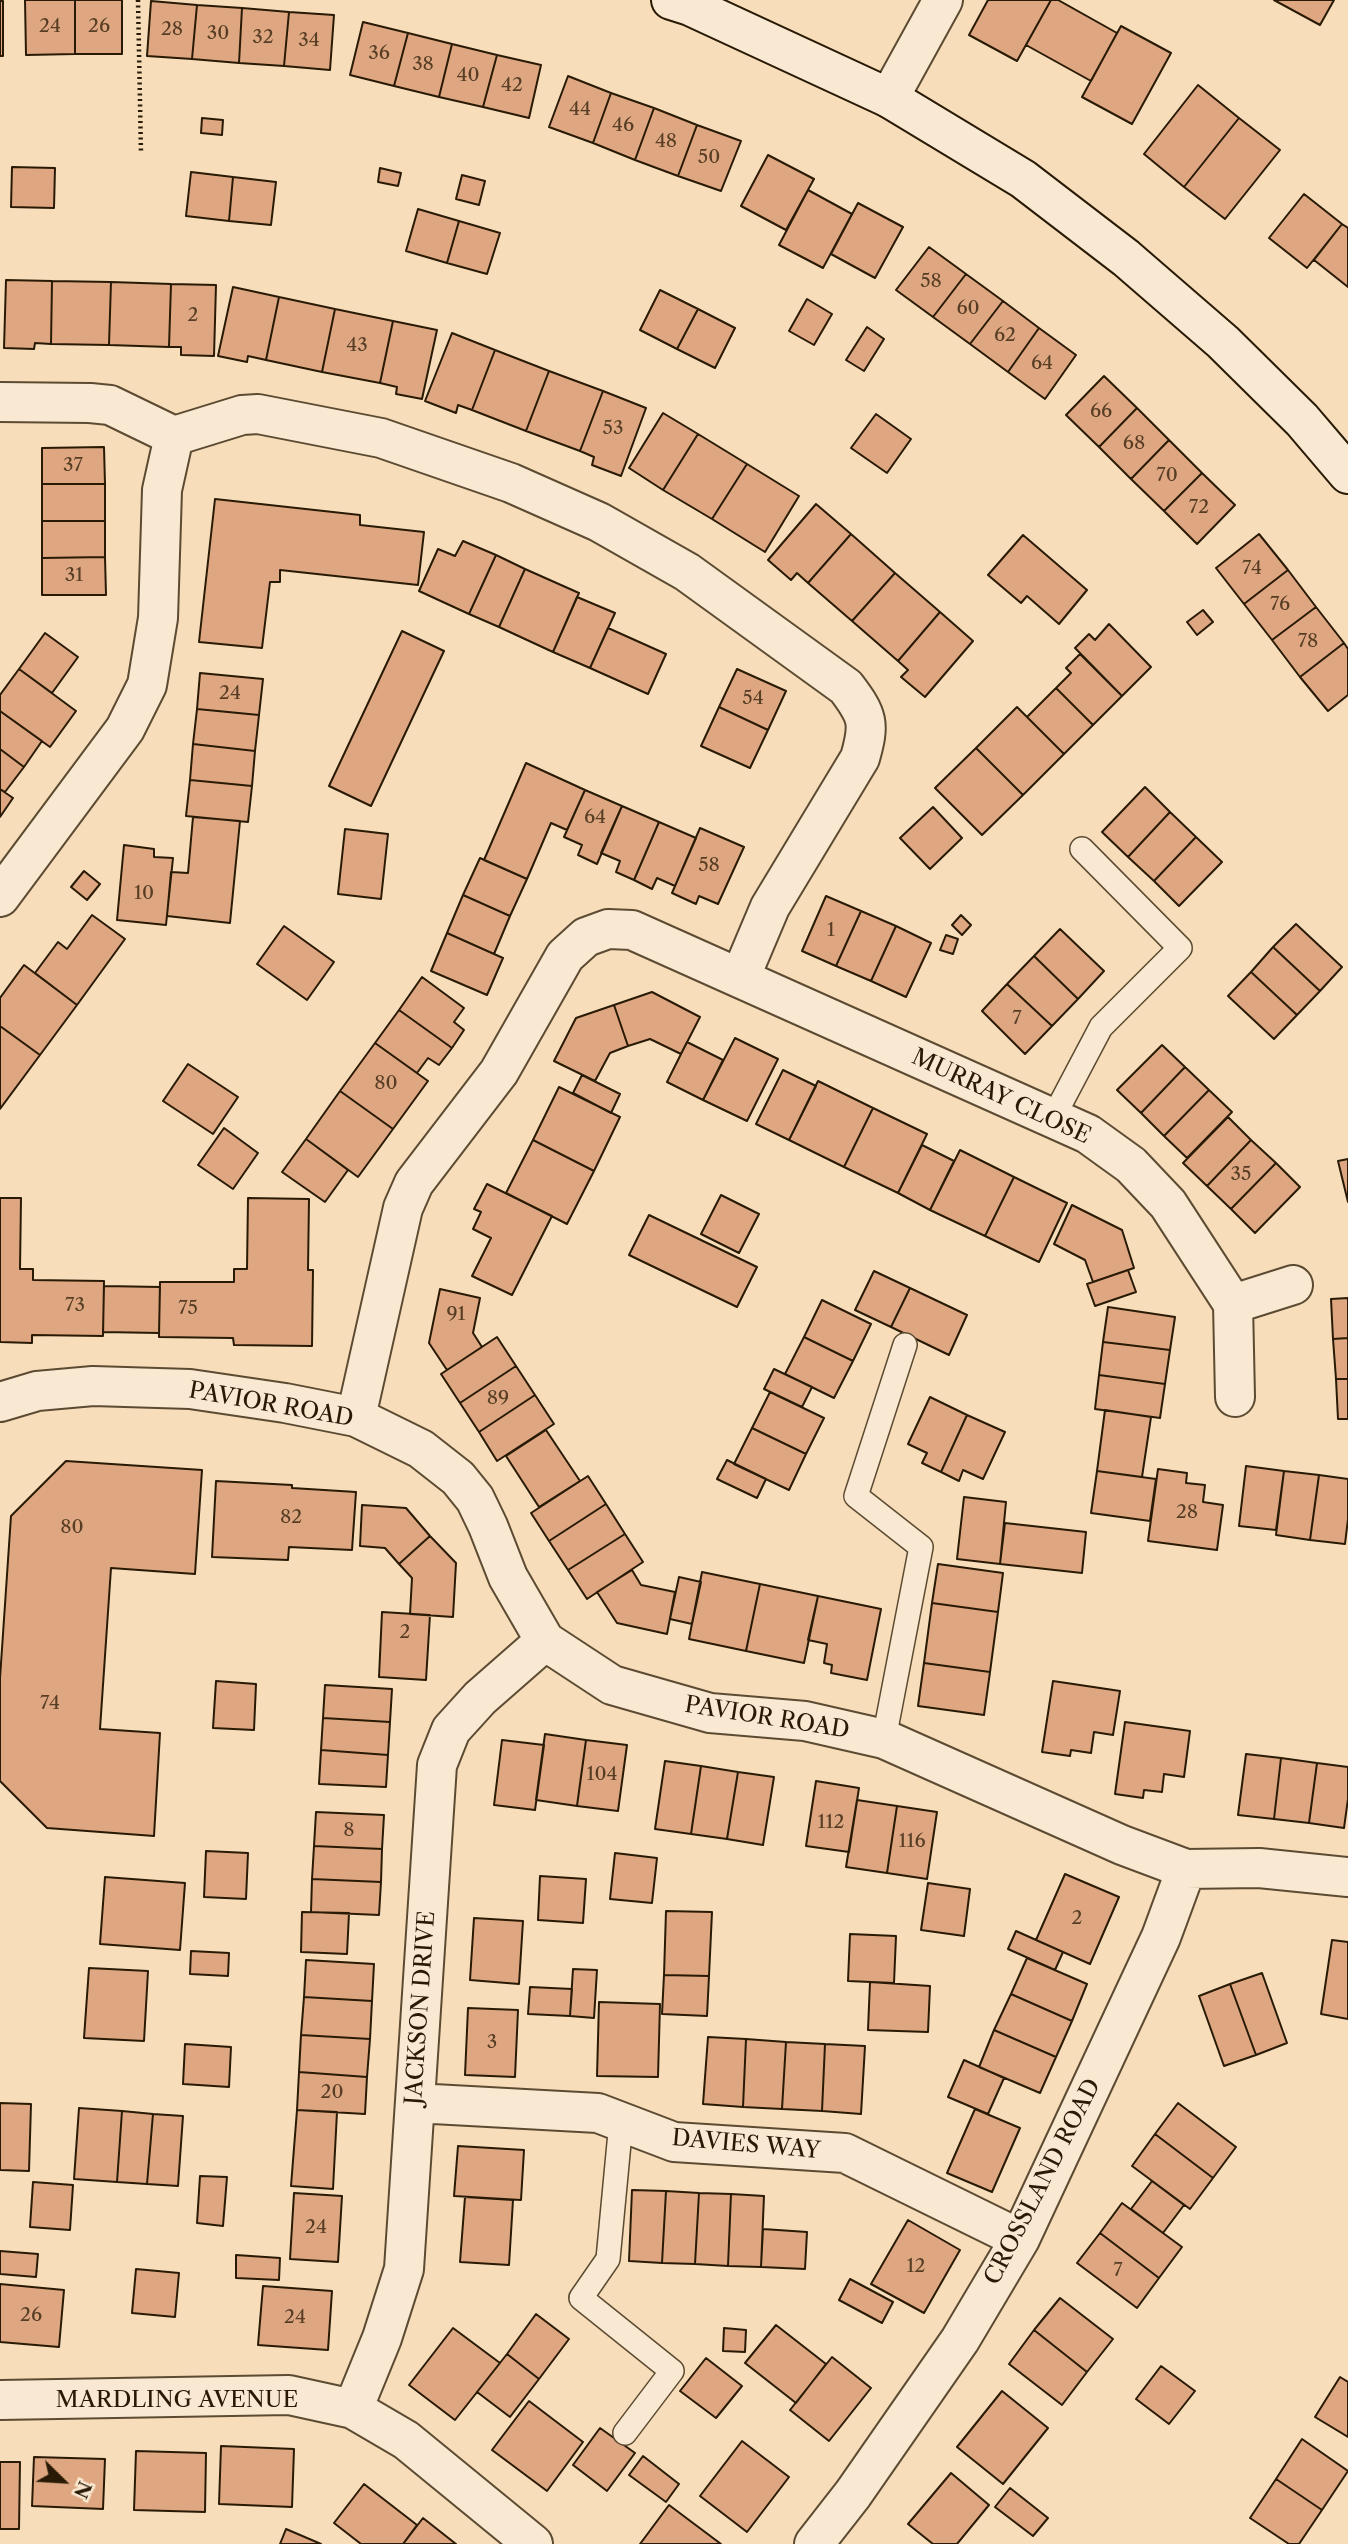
<!DOCTYPE html>
<style>
body{margin:0}
#map{position:relative;width:1348px;height:2544px;overflow:hidden;background:#f7ddb9;font-family:"Libre Caslon Text",serif}
canvas{display:block}
.north{position:absolute;left:28px;top:2446px;width:70px;height:70px;-webkit-text-stroke:5px #fae9d2;paint-order:stroke;rotate:114deg;font-size:19px;font-weight:700;line-height:28px;text-align:center;color:#291a05}
.north::after{content:'';display:block;margin:auto;width:24px;height:32px;background:#291a05;clip-path:polygon(50% 0,100% 100%,50% 72%,0 100%)}
</style>
<div id="map">
<canvas width="1348" height="2544"></canvas>
<div class="north">N</div>
</div>
<script>
const g = document.querySelector('canvas').getContext('2d');
g.lineJoin = 'round';
function fill(path, color) {
  g.fillStyle = color;
  g.fill(path, 'evenodd');
}
function strokePath(path, color, width, dash) {
  g.strokeStyle = color;
  g.lineWidth = width;
  g.lineCap = dash ? 'butt' : 'round';
  g.setLineDash(dash || []);
  g.stroke(path);
}
function label(font, color, halo, rows, align = 'center') {
  g.font = font + ' "Libre Caslon Text",serif';
  g.lineWidth = 6;
  g.setLineDash([]);
  g.textBaseline = 'middle';
  g.strokeStyle = halo;
  g.fillStyle = color;
  for (const [text, x, y, turn = 0] of rows) {
    g.save();
    g.translate(x, y);
    g.rotate((+turn || 0) * Math.PI / 180);
    g.textAlign = isNaN(turn) ? turn : align;
    if (halo) g.strokeText(text, 0, 0);
    g.fillText(text, 0, 0);
    g.restore();
  }
}
const building = new Path2D(`
 M25 0H75V54L26 55Z
 M75 0H122V54H75Z
 M988 0H1051L1017 61 969 35Z
 M1051 0H1058L1117 33 1091 81 1026 45Z
 M1274 0H1334L1320 25Z
 M0 1H3V56H0Z
 M151 1 197 5 192 59 147 56Z
 M197 5 242 8 239 63 192 59Z
 M242 8 289 12 284 66 239 63Z
 M289 12 334 15 330 70 284 66Z
 M363 22 408 33 394 86 350 75Z
 M1121 26 1171 53 1132 124 1082 97Z
 M408 33 452 44 439 97 394 86Z
 M452 44 497 55 483 107 439 97Z
 M497 55 541 65 529 118 483 107Z
 M568 76 611 93 593 143 549 127Z
 M1198 85 1239 118 1184 187 1144 154Z
 M611 93 654 108 635 160 593 143Z
 M654 108 697 125 678 176 635 160Z
 M202 118 223 120 222 135 201 133Z
 M1239 118 1280 150 1225 219 1184 187Z
 M697 125 741 141 721 191 678 176Z
 M768 155 814 179 786 230 741 206Z
 M12 167 55 168 54 208 11 207Z
 M380 168 401 173 398 186 378 182Z
 M191 172 233 177 229 221 186 216Z
 M462 175 485 181 479 205 456 199Z
 M233 177 276 182 271 225 229 221Z
 M808 190 852 214 823 268 779 245Z
 M1304 194 1342 224 1307 268 1269 238Z
 M858 203 903 227 875 278 831 254Z
 M418 209 459 221 447 263 406 251Z
 M459 221 500 233 487 274 447 263Z
 M1342 224 1348 228V287L1314 260Z
 M929 247 966 274 933 317 896 290Z
 M966 274 1003 301 970 344 933 317Z
 M6 280 52 281 51 344 35 343 34 349 4 348Z
 M52 281 111 282 109 345 51 344Z
 M111 282 171 284 169 347 109 345Z
 M171 284 216 285 214 356 181 355V347H169Z
 M233 287 279 297 266 360 248 356 247 362 218 356Z
 M660 290 698 309 677 349 640 330Z
 M279 297 335 309 322 372 266 360Z
 M807 299 832 314 814 345 789 331Z
 M1003 301 1039 328 1008 372 970 344Z
 M335 309 393 321 380 383 322 372Z
 M698 309 735 328 715 368 677 349Z
 M393 321 437 330 422 399 396 394 397 387 380 383Z
 M867 327 884 339 864 371 846 360Z
 M1039 328 1076 355 1045 399 1008 372Z
 M452 333 495 350 472 410 458 405 456 413 425 401Z
 M495 350 549 371 526 431 472 410Z
 M549 371 603 391 580 451 526 431Z
 M1104 376 1137 408 1099 447 1066 415Z
 M603 391 646 408 621 476 592 465 594 457 580 451Z
 M1137 408 1169 440 1131 479 1099 447Z
 M663 413 698 434 663 490 629 468Z
 M876 414 911 439 887 473 851 448Z
 M698 434 747 464 712 519 663 490Z
 M1169 440 1202 473 1164 511 1131 479Z
 M104 447 105 484H42V448Z
 M747 464 799 496 765 552 712 519Z
 M1202 473 1235 505 1197 544 1164 511Z
 M42 484H105V521H42Z
 M215 499 360 515V525L424 532 418 585 280 570V582H270L262 648 199 642Z
 M816 504 851 534 808 583 797 573 791 580 768 560Z
 M42 521H105V557L42 558Z
 M851 534 895 573 852 621 808 583Z
 M1259 534 1288 570 1244 604 1216 568Z
 M1023 535 1087 590 1059 624 1027 596 1021 603 988 575Z
 M463 541 496 555 469 614 419 591 438 549 455 556Z
 M496 555 525 569 499 627 469 614Z
 M105 557 106 595H42V558Z
 M525 569 579 593 553 652 499 627Z
 M1288 570 1316 607 1272 640 1244 604Z
 M895 573 940 612 898 661 852 621Z
 M577 597 615 613 590 668 553 652Z
 M1316 607 1344 643 1300 677 1272 640Z
 M1203 610 1213 622 1197 635 1187 622Z
 M940 612 973 641 925 697 901 677 908 670 898 661Z
 M1109 624 1151 667 1122 696 1075 648 1089 634 1095 640Z
 M608 628 666 654 648 694 590 668Z
 M402 631 444 651 371 806 329 786Z
 M45 633 78 657 52 693 19 669Z
 M1344 643 1348 649V695L1328 711 1300 677Z
 M1080 654 1122 696 1093 725 1056 688 1071 673 1066 668Z
 M19 669 76 711 50 747 0 711V695Z
 M737 669 786 691 768 730 719 707Z
 M200 673 263 679 259 715 197 709Z
 M1056 688 1093 725 1064 754 1027 717Z
 M719 707 768 730 750 768 701 746Z
 M1017 707 1064 754 1023 795 976 748Z
 M197 709 259 715 255 751 193 744Z
 M0 711 42 741 24 767 0 749Z
 M193 744 255 751 252 786 190 780Z
 M976 748 1023 795 982 835 935 788Z
 M0 749 24 767 5 792 0 789Z
 M526 763 585 790 567 830 551 823 527 879 484 860Z
 M190 780 252 786 248 822 186 816Z
 M1145 787 1170 812 1128 857 1102 832Z
 M0 789 13 798 0 817Z
 M585 790 622 806 597 864 578 855 582 845 564 837Z
 M622 806 659 822 634 880 616 872 620 861 601 853Z
 M933 807 962 838 930 869 900 838Z
 M1170 812 1196 837 1154 881 1128 857Z
 M193 817 240 821 230 923 167 916 171 872 188 873Z
 M659 822 696 838 675 886 657 878 652 889 634 880Z
 M700 828 744 847 718 904 699 896 696 904 672 893Z
 M345 829 388 834 381 899 338 894Z
 M1196 837 1222 862 1179 906 1154 881Z
 M124 845 154 849V857L173 858 166 925 117 920Z
 M480 858 527 879 510 916 463 895Z
 M84 871 100 884 87 900 71 887Z
 M463 895 510 916 494 954 447 933Z
 M826 896 861 911 836 966 802 951Z
 M861 911 896 926 871 981 836 966Z
 M92 915 125 939 77 1005 35 973 58 942 67 949Z
 M961 915 971 925 962 935 952 925Z
 M1296 924 1342 967 1320 991 1273 947Z
 M284 926 334 962 307 1000 257 964Z
 M896 926 931 943 906 997 871 981Z
 M1060 929 1104 971 1078 999 1034 956Z
 M447 933 503 958 487 995 431 971Z
 M946 935 958 939 953 954 940 950Z
 M1273 947 1320 991 1297 1015 1251 972Z
 M1034 956 1078 999 1052 1026 1007 984Z
 M24 965 77 1005 40 1055 0 1026V998Z
 M1251 972 1297 1015 1274 1039 1228 996Z
 M422 977 464 1008 454 1022 464 1030 452 1048 399 1010Z
 M1007 984 1052 1026 1025 1054 982 1011Z
 M652 992 700 1017 681 1054 650 1039 628 1046 614 1005Z
 M614 1005 628 1046 610 1053 595 1081 554 1061 576 1018Z
 M399 1010 452 1048 439 1065 428 1058 417 1073 375 1043Z
 M0 1026 40 1055 0 1109Z
 M735 1038 778 1059 747 1121 703 1100Z
 M687 1042 723 1060 703 1100 667 1082Z
 M375 1043 428 1081 393 1129 340 1091Z
 M1162 1045 1185 1067 1141 1113 1117 1090Z
 M188 1064 238 1097 213 1134 163 1101Z
 M1185 1067 1209 1090 1164 1136 1141 1113Z
 M783 1070 816 1086 789 1140 756 1124Z
 M582 1075 620 1094 611 1113 573 1093Z
 M818 1081 873 1108 844 1167 789 1140Z
 M559 1087 620 1117 594 1171 533 1140Z
 M1209 1090 1232 1112 1187 1158 1164 1136Z
 M340 1091 393 1129 358 1177 306 1139Z
 M873 1108 927 1134 898 1193 844 1167Z
 M1228 1117 1251 1140 1207 1186 1183 1163Z
 M224 1128 258 1153 233 1189 198 1165Z
 M306 1139 348 1170 325 1202 282 1172Z
 M533 1140 594 1171 567 1224 506 1193Z
 M1251 1140 1276 1163 1231 1209 1207 1186Z
 M922 1145 954 1161 930 1210 898 1193Z
 M960 1150 1014 1177 985 1236 930 1210Z
 M1348 1159V1202L1338 1161Z
 M1276 1163 1300 1187 1255 1233 1231 1209Z
 M1014 1177 1067 1203 1039 1262 985 1236Z
 M487 1184 552 1216 512 1295 472 1276 491 1238 473 1229 481 1212 474 1209Z
 M721 1195 759 1214 739 1253 701 1234Z
 M0 1198H21L20 1269H33V1280L104 1281 103 1336 32 1335V1343L0 1342Z
 M248 1198 309 1199 308 1270H313L312 1346 234 1345 233 1338 159 1337 160 1282H234V1269H247Z
 M1072 1205 1122 1230 1134 1268 1093 1282 1085 1260 1054 1244Z
 M649 1215 757 1267 737 1307 629 1255Z
 M1128 1270 1136 1292 1095 1306 1087 1284Z
 M874 1271 910 1288 891 1327 855 1310Z
 M104 1286 160 1287 159 1333 103 1332Z
 M910 1288 967 1315 949 1355 891 1327Z
 M440 1289 480 1298 473 1333 482 1347 447 1370 429 1343Z
 M1348 1298V1338L1333 1339 1331 1299Z
 M822 1300 871 1324 853 1361 804 1337Z
 M1108 1307 1175 1317 1170 1350 1103 1342Z
 M497 1337 516 1366 460 1403 441 1374Z
 M804 1337 853 1361 834 1398 785 1374Z
 M1348 1338V1379H1336L1333 1339Z
 M1103 1342 1170 1350 1165 1384 1099 1375Z
 M516 1366 535 1395 479 1432 460 1403Z
 M774 1369 812 1387 802 1407 764 1389Z
 M1099 1375 1165 1384 1160 1418 1095 1409Z
 M1336 1379H1348V1419H1338Z
 M770 1392 824 1418 806 1454 752 1428Z
 M535 1395 554 1424 497 1461 479 1432Z
 M930 1397 967 1415 941 1472 922 1463 927 1453 908 1444Z
 M1105 1410 1151 1417 1142 1477 1097 1471Z
 M967 1415 1005 1432 983 1479 963 1470 959 1481 941 1472Z
 M752 1428 806 1454 789 1490 734 1464Z
 M546 1430 580 1481 539 1507 506 1456Z
 M727 1460 766 1479 757 1498 717 1479Z
 M66 1461 202 1470 195 1574 111 1568 100 1729 160 1733 154 1836 47 1828 0 1781V1678L11 1516Z
 M1246 1466 1284 1471 1276 1530 1239 1526Z
 M1158 1469 1187 1473 1186 1483 1205 1485 1203 1502 1223 1505 1217 1550 1148 1541Z
 M1097 1471 1156 1479 1150 1521 1091 1513Z
 M1284 1471 1319 1475 1310 1540 1276 1535Z
 M1319 1475 1348 1479V1519L1345 1544 1310 1540Z
 M588 1476 606 1504 549 1541 531 1513Z
 M216 1481 292 1485V1488L356 1492 352 1550 289 1547 288 1560 212 1557Z
 M964 1497 1006 1502 1000 1564 957 1559Z
 M606 1504 625 1534 568 1570 549 1541Z
 M362 1505 406 1508 430 1536 399 1564 385 1548 360 1546Z
 M1005 1523 1086 1532 1082 1573 1000 1564Z
 M625 1534 643 1562 587 1599 568 1570Z
 M430 1536 456 1563 453 1617 410 1614 412 1578 399 1564Z
 M938 1564 1003 1573 998 1612 932 1603Z
 M632 1570 641 1585 675 1592 667 1634 617 1623 597 1592Z
 M702 1572 760 1584 746 1651 689 1639Z
 M679 1577 701 1582 692 1624 670 1619Z
 M760 1584 818 1596 804 1663 746 1651Z
 M818 1596 881 1609 867 1680 831 1673 832 1665 824 1663 827 1644 808 1640Z
 M932 1603 998 1612 990 1672 924 1663Z
 M382 1612 430 1615 426 1680 379 1677Z
 M924 1663 990 1672 984 1715 918 1706Z
 M216 1681 256 1684 254 1730 213 1728Z
 M1053 1681 1120 1691 1113 1735 1094 1732 1091 1753 1071 1750 1070 1756 1042 1752Z
 M325 1685 392 1689 390 1722 323 1718Z
 M323 1718 390 1722 388 1755 321 1750Z
 M1125 1722 1190 1731 1184 1777 1164 1774 1162 1792 1144 1790 1143 1798 1115 1794Z
 M545 1734 586 1740 577 1806 536 1800Z
 M502 1740 544 1745 535 1810 494 1805Z
 M586 1740 627 1745 618 1811 577 1806Z
 M321 1750 388 1755 386 1787 319 1784Z
 M1246 1754 1281 1758 1274 1819 1238 1815Z
 M1281 1758 1317 1763 1309 1823 1274 1819Z
 M665 1761 701 1766 691 1834 655 1829Z
 M1317 1763 1348 1767V1799L1344 1828 1309 1823Z
 M701 1766 738 1772 727 1839 691 1834Z
 M738 1772 774 1777 763 1845 727 1839Z
 M816 1781 859 1788 849 1852 806 1846Z
 M857 1800 897 1806 887 1873 846 1867Z
 M897 1806 937 1812 927 1879 887 1873Z
 M316 1812 384 1815 382 1849 314 1846Z
 M314 1846 382 1849 381 1882 312 1879Z
 M206 1851 248 1853 246 1899 204 1897Z
 M615 1853 657 1858 652 1903 610 1899Z
 M1065 1874 1119 1897 1090 1964 1036 1940Z
 M540 1876 586 1879 583 1923 538 1920Z
 M105 1877 185 1883 180 1950 100 1944Z
 M312 1879 381 1882 379 1915 311 1912Z
 M928 1883 970 1889 964 1936 921 1930Z
 M666 1911 712 1912 709 1976 664 1975Z
 M302 1912 349 1913 347 1954 301 1952Z
 M474 1918 523 1921 519 1984 470 1980Z
 M1016 1931 1063 1952 1055 1970 1008 1949Z
 M850 1934 896 1936 894 1983 848 1981Z
 M1332 1940 1348 1942V2019L1321 2014Z
 M191 1951 229 1953 228 1976 190 1974Z
 M1027 1958 1087 1984 1072 2021 1011 1994Z
 M306 1960 374 1964 372 2001 304 1997Z
 M89 1968 148 1971 144 2041 84 2038Z
 M573 1969 597 1970 594 2018 570 2016Z
 M1262 1973 1287 2043 1256 2055 1230 1984Z
 M664 1975 709 1976 707 2016 662 2014Z
 M870 1982 930 1986 928 2032 868 2030Z
 M1230 1984 1256 2055 1224 2066 1199 1996Z
 M530 1987 572 1989 570 2016 528 2014Z
 M1011 1994 1072 2021 1056 2057 994 2030Z
 M304 1997 372 2001 370 2039 301 2035Z
 M599 2002 660 2004 658 2077 597 2076Z
 M468 2008 518 2010 515 2077 465 2075Z
 M994 2030 1056 2057 1040 2093 979 2067Z
 M301 2035 370 2039 367 2077 299 2072Z
 M708 2037 746 2039 743 2107 703 2104Z
 M746 2039 786 2042 782 2109 743 2107Z
 M786 2042 825 2044 822 2111 782 2109Z
 M185 2044 231 2047 229 2087 183 2084Z
 M825 2044 865 2046 861 2114 822 2111Z
 M964 2060 1004 2078 988 2114 948 2097Z
 M299 2072 367 2077 365 2114 297 2110Z
 M0 2103 31 2104 29 2171 0 2170Z
 M1178 2103 1236 2147 1213 2178 1155 2134Z
 M79 2108 122 2111 117 2182 74 2179Z
 M975 2109 1020 2128 992 2192 947 2173Z
 M297 2110 337 2112 333 2189 291 2186Z
 M122 2111 153 2114 147 2184 117 2182Z
 M153 2114 183 2116 178 2186 147 2184Z
 M1155 2134 1213 2178 1190 2209 1132 2166Z
 M458 2146 524 2150 521 2200 454 2196Z
 M200 2176 227 2177 223 2226 197 2223Z
 M1152 2181 1184 2205 1163 2233 1131 2209Z
 M33 2182 73 2185 70 2230 30 2227Z
 M632 2190 666 2191 662 2263 629 2261Z
 M666 2191 699 2193 695 2264 662 2263Z
 M294 2193 342 2196 338 2262 290 2259Z
 M699 2193 731 2194 728 2266 695 2264Z
 M731 2194 764 2196 761 2267 728 2266Z
 M465 2197 513 2200 509 2265 460 2262Z
 M1122 2203 1182 2247 1159 2278 1100 2233Z
 M908 2220 960 2250 924 2313 871 2284Z
 M763 2229 807 2232 805 2269 761 2267Z
 M1100 2233 1159 2278 1137 2308 1077 2263Z
 M0 2251 38 2254 36 2277 0 2274Z
 M236 2255 280 2258 279 2280 236 2278Z
 M136 2269 179 2273 175 2317 132 2313Z
 M850 2279 893 2302 882 2323 839 2300Z
 M0 2284 64 2290 59 2347 0 2342Z
 M263 2286 332 2291 328 2350 258 2345Z
 M1060 2298 1113 2339 1087 2372 1034 2330Z
 M536 2314 569 2339 539 2379 507 2354Z
 M776 2325 826 2364 796 2403 745 2363Z
 M453 2328 500 2363 455 2420 409 2385Z
 M724 2328 746 2330 745 2352 723 2351Z
 M1034 2330 1087 2372 1062 2405 1009 2364Z
 M507 2354 539 2379 510 2417 477 2392Z
 M832 2357 871 2388 829 2441 790 2410Z
 M706 2358 742 2386 716 2418 680 2391Z
 M1161 2366 1195 2391 1169 2424 1136 2399Z
 M1340 2377 1348 2382V2437L1315 2417Z
 M1002 2391 1048 2428 1003 2484 957 2447Z
 M529 2401 583 2442 547 2491 492 2450Z
 M600 2428 635 2453 607 2491 573 2465Z
 M1302 2439 1348 2471 1322 2510 1276 2479Z
 M742 2441 789 2477 747 2532 700 2496Z
 M221 2446 294 2449 292 2507 219 2504Z
 M136 2451 206 2453 205 2512 134 2510Z
 M643 2456 679 2484 666 2502 629 2475Z
 M34 2457 105 2459 103 2509 32 2506Z
 M0 2462H20L19 2529H0Z
 M951 2473 989 2505 957 2544H933L908 2524Z
 M1276 2479 1322 2510 1299 2544H1289L1250 2518Z
 M364 2484 417 2525 403 2544H361L334 2523Z
 M1010 2488 1048 2518 1033 2536 995 2507Z
 M669 2505 721 2544H640Z
 M423 2518 456 2544H403Z
 M286 2529 321 2544H280Z`);
fill(building, '#dea781');
strokePath(building, '#291a05', 2);
const lane = new Path2D(`
 M1053 1118 1101 1027 1180 948 1082 849
 M884 1739 921 1547 856 1496 905 1345
 M621 2122 608 2259 581 2298 672 2371 625 2433`);
const street = new Path2D(`
 M889 98 943 0
 M0 402 90 403 110 405 174 436
 M0 897 125 729 147 685 158 618 162 490 174 436 242 415 258 414 381 438 511 483 599 522 687 572 846 687C868 716 870 723 860 758L770 907 740 978
 M1233 1304 1293 1285
 M0 1402 37 1391 93 1386 190 1389 285 1403 356 1417 421 1449 458 1478 475 1499 488 1526 508 1577 545 1641 612 1685 710 1713 805 1721 884 1739 1122 1845 1186 1869 1259 1868 1348 1877
 M356 1417 403 1208 414 1183 499 1072 565 956 586 937 608 929 632 930 1088 1134 1131 1165 1168 1204 1233 1304 1235 1397
 M415 2103 598 2113 674 2142 845 2153 1020 2239
 M0 2400 289 2395 353 2409 406 2440 533 2544
 M353 2409 382 2338 404 2269 437 1765 451 1730 480 1698 545 1641
 M814 2544 853 2494 960 2340 1020 2239 1161 1937 1186 1869`);
const secondary = new Path2D(`
 M671 0 690 6 889 98 1023 179 1126 258 1223 342 1302 420 1348 474`);
strokePath(lane, '#5c4b32', 26);
strokePath(street, '#5c4b32', 42);
strokePath(secondary, '#291a05', 42);
strokePath(new Path2D(`
 M138 0 141 153`), '#291a05', 4.5, [2, 3.5]);
strokePath(lane, '#fae9d2', 23);
strokePath(street, '#fae9d2', 38);
strokePath(secondary, '#fae9d2', 38);
label('19px', '#563d24', null, [
 ["24",50,27],
 ["26",99,27],
 ["28",172,30],
 ["30",218,34],
 ["32",263,38],
 ["34",309,41],
 ["36",379,54],
 ["38",423,65],
 ["40",468,76],
 ["42",512,86],
 ["44",580,110],
 ["46",623,126],
 ["48",666,142],
 ["50",709,158],
 ["58",931,282],
 ["60",968,309],
 ["2",193,316],
 ["62",1005,336],
 ["43",357,346],
 ["64",1042,364],
 ["66",1101,412],
 ["53",613,429],
 ["68",1134,444],
 ["37",73,466],
 ["70",1167,476],
 ["72",1199,508],
 ["74",1252,569],
 ["31",74,576],
 ["76",1280,605],
 ["78",1308,642],
 ["24",230,694],
 ["54",753,699],
 ["64",595,818],
 ["58",709,866],
 ["10",144,894],
 ["1",831,931],
 ["7",1017,1019],
 ["80",386,1084],
 ["35",1241,1175],
 ["73",75,1306],
 ["75",188,1309],
 ["91",456,1315],
 ["89",498,1399],
 ["28",1187,1513],
 ["82",291,1518],
 ["80",72,1528],
 ["2",405,1633],
 ["74",50,1704],
 ["104",602,1775],
 ["112",831,1823],
 ["8",349,1831],
 ["116",912,1842],
 ["2",1077,1919],
 ["3",492,2043],
 ["20",332,2093],
 ["24",316,2228],
 ["12",916,2267],
 ["7",1118,2271],
 ["26",31,2316],
 ["24",295,2318]
]);
label('23px', '#291a05', '#fae9d2', [
 ["MURRAY CLOSE",1001,1097,25],
 ["PAVIOR ROAD",271,1405,10],
 ["PAVIOR ROAD",767,1718,9],
 ["JACKSON DRIVE",421,2008,-86],
 ["DAVIES WAY",746,2145,5],
 ["CROSSLAND ROAD",1043,2182,-63],
 ["MARDLING AVENUE",177,2400]
]);
</script>
